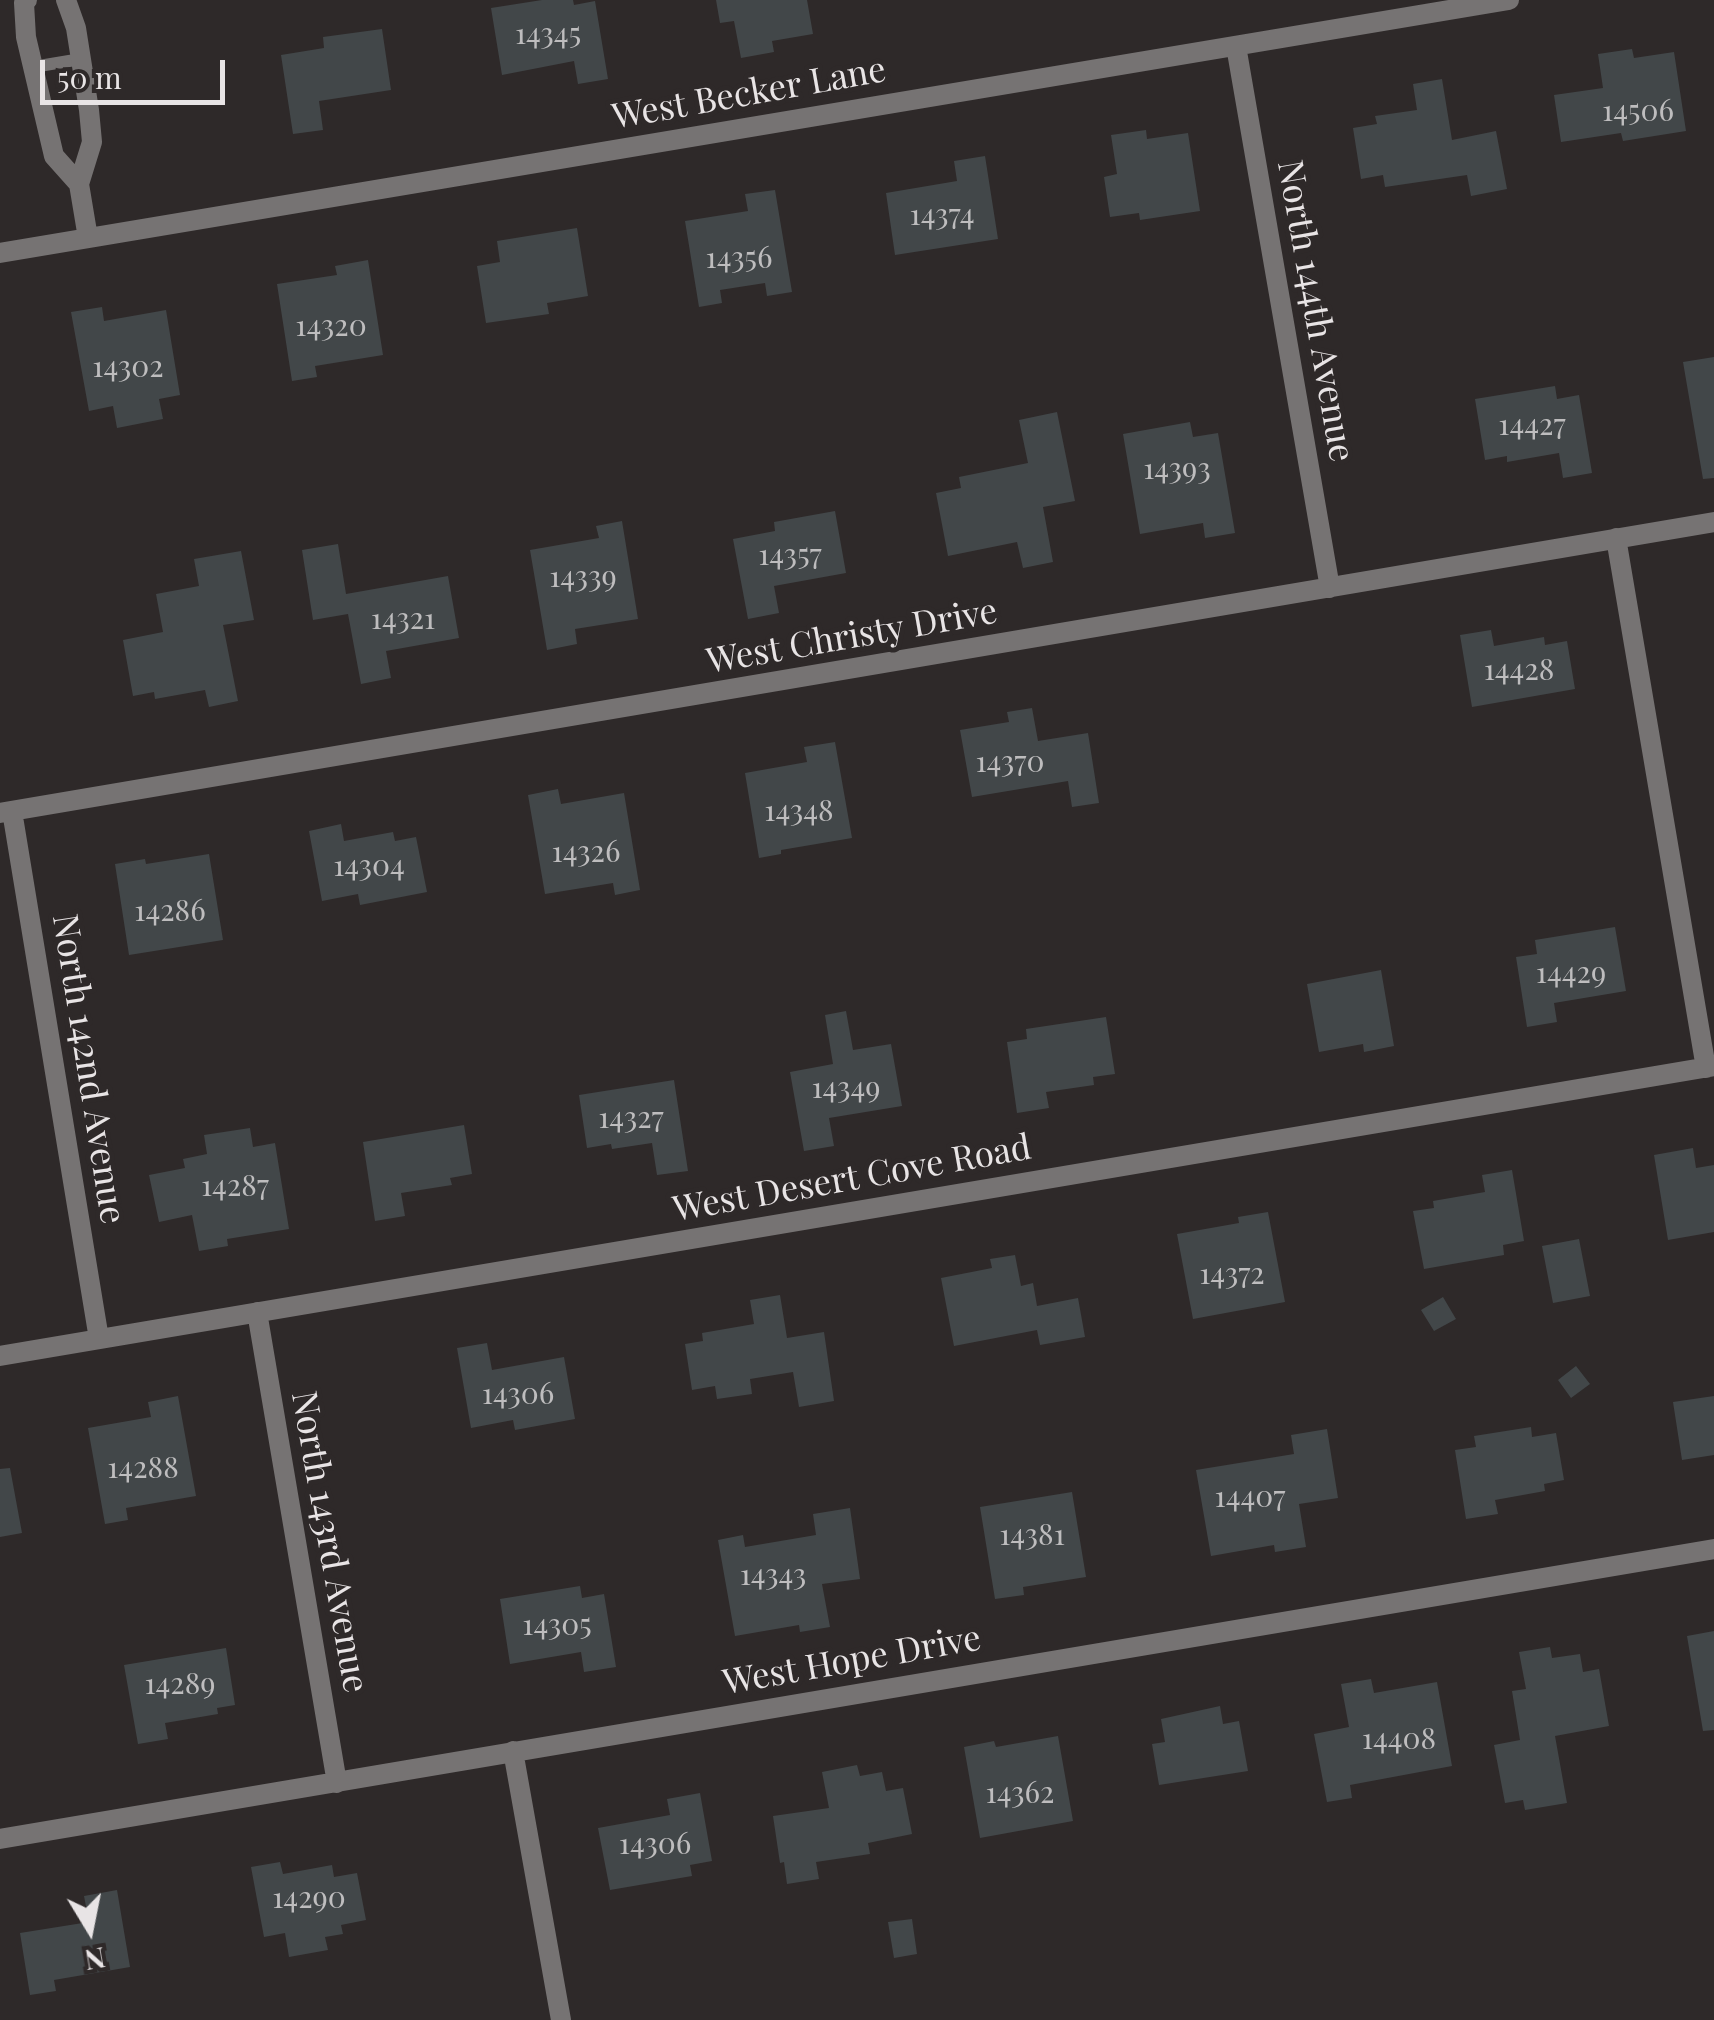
<!DOCTYPE html>
<style>
body{margin:0}
#map{position:relative;width:1714px;height:2020px;overflow:hidden;background:#2e2929;font-family:"Playfair Display",serif}
canvas{display:block}
.north{position:absolute;left:40px;top:1880px;width:100px;height:100px;-webkit-text-stroke:8px #2e2929;paint-order:stroke;rotate:170deg;font-size:28px;font-weight:700;line-height:40px;text-align:center;color:#e8e4e5}
.north::after{content:'';display:block;margin:auto;width:35px;height:45px;background:#e8e4e5;clip-path:polygon(50% 0,100% 100%,50% 72%,0 100%)}
.scale{position:absolute;left:40px;top:60px;width:185px;height:45px;box-sizing:border-box;border:5px solid #e8e4e5;border-top:0;padding-left:12px;font-size:30px;line-height:35px;white-space:nowrap;color:#e8e4e5;-webkit-text-stroke:8px #2e2929;paint-order:stroke}
</style>
<div id="map">
<canvas width="1714" height="2020"></canvas>
<div class="north">N</div>
<div class="scale">50 m</div>
</div>
<script>
const g = document.querySelector('canvas').getContext('2d');
g.lineJoin = 'round';
function fill(path, color) {
  g.fillStyle = color;
  g.fill(path, 'evenodd');
}
function strokePath(path, color, width, dash) {
  g.strokeStyle = color;
  g.lineWidth = width;
  g.lineCap = dash ? 'butt' : 'round';
  g.setLineDash(dash || []);
  g.stroke(path);
}
function label(font, color, halo, rows, align = 'center') {
  g.font = font + ' "Playfair Display",serif';
  g.lineWidth = 10;
  g.setLineDash([]);
  g.textBaseline = 'middle';
  g.strokeStyle = halo;
  g.fillStyle = color;
  for (const [text, x, y, turn = 0] of rows) {
    g.save();
    g.translate(x, y);
    g.rotate((+turn || 0) * Math.PI / 180);
    g.textAlign = isNaN(turn) ? turn : align;
    if (halo) g.strokeText(text, 0, 0);
    g.fillText(text, 0, 0);
    g.restore();
  }
}
fill(new Path2D(`
 M542 0H573L574 5 595 1 608 79 578 84 574 61 502 75 491 8Z
 M716 0H807L813 34 772 41 774 52 741 58 734 21 720 23Z
 M382 29 391 90 319 101 323 130 293 134 281 55 324 48 323 37Z
 M1632 49 1634 58 1674 52 1686 131 1623 141 1621 133 1561 142 1554 95 1603 88 1598 54Z
 M1442 79 1452 140 1496 131 1507 189 1471 196 1467 175 1385 187 1383 175 1361 179 1353 128 1377 124 1375 116 1417 110 1413 84Z
 M1146 130 1147 139 1188 133 1200 211 1140 220 1139 213 1110 217 1104 177 1117 174 1111 135Z
 M985 156 998 239 895 255 886 193 957 181 954 161Z
 M775 190 792 292 767 296 765 283 720 290 722 303 699 307 685 221 748 211 745 194Z
 M577 228 588 296 547 303 549 314 486 323 477 266 500 262 497 241Z
 M368 260 383 355 315 366 317 377 292 381 277 284 337 275 335 266Z
 M102 307 104 321 166 310 180 395 159 399 163 419 117 428 113 406 89 411 71 312Z
 M1714 357V478L1703 479 1683 362Z
 M1555 386 1557 399 1579 395 1592 473 1563 478 1559 453 1507 462V456L1485 460 1475 399Z
 M1057 412 1075 501 1043 507 1053 562 1023 568 1017 542 948 556 936 493 961 488 959 477 1028 463 1019 420Z
 M1190 422 1193 437 1218 433 1235 533 1205 538 1203 523 1140 534 1123 434Z
 M835 511 846 573 774 586 779 613 748 619 733 539 775 531 774 522Z
 M622 521 638 619 575 629 577 644 547 650 530 550 599 538 596 526Z
 M338 544 346 594 448 576 459 638 386 651 391 678 361 684 348 614 313 620 302 550Z
 M241 551 254 620 223 625 238 701 209 707 205 690 155 699 154 692 133 696 123 640 163 632 156 594 199 586 194 559Z
 M1491 630 1494 646 1544 637 1545 645 1567 641 1575 689 1472 707 1460 635Z
 M1032 708 1038 741 1088 733 1099 803 1072 807 1068 781 972 797 960 730 1009 722 1007 712Z
 M835 742 852 838 781 850V854L759 858 745 773 807 762 804 747Z
 M558 789 561 804 624 793 640 890 615 895 613 883 545 894 528 795Z
 M341 824 344 841 393 832 395 841 416 837 427 892 360 905 358 894 322 901 309 831Z
 M209 854 223 940 129 955 115 864 145 859 146 864Z
 M1615 927 1626 991 1554 1003 1557 1022 1527 1027 1516 957 1537 954 1535 940Z
 M1381 970 1394 1046 1364 1052 1363 1044 1319 1052 1307 984Z
 M846 1011 853 1050 891 1044 902 1106 829 1118 834 1146 804 1151 790 1072 833 1064 825 1015Z
 M1106 1017 1115 1074 1093 1077 1094 1085 1046 1092 1049 1108 1017 1113 1007 1042 1027 1039 1026 1029Z
 M674 1080 688 1171 657 1175 652 1143 612 1149 611 1144 587 1148 579 1095Z
 M464 1125 472 1174 450 1178 452 1185 401 1193 405 1216 375 1221 363 1142Z
 M250 1128 253 1147 275 1143 289 1229 227 1239 228 1246 199 1251 192 1215 159 1222 149 1175 185 1168 183 1159 207 1154 204 1135Z
 M1693 1148 1696 1168 1714 1165V1232L1668 1240 1654 1155Z
 M1512 1170 1524 1241 1503 1245 1504 1255 1424 1269 1413 1211 1434 1208 1433 1201 1485 1192 1482 1175Z
 M1268 1212 1285 1302 1193 1319 1177 1234 1239 1223 1238 1217Z
 M1579 1239 1590 1296 1553 1303 1542 1246Z
 M1015 1255 1021 1286 1033 1283 1037 1306 1078 1298 1085 1337 1040 1345 1037 1330 954 1346 941 1278 992 1268 990 1259Z
 M780 1295 787 1338 824 1332 834 1401 799 1407 793 1372 750 1379 752 1394 717 1399 715 1386 692 1390 685 1344 703 1341 702 1333 754 1324 750 1300Z
 M1443 1297 1456 1319 1434 1331 1421 1310Z
 M487 1343 492 1370 564 1357 575 1419 515 1430 513 1420 471 1428 457 1348Z
 M1576 1366 1590 1384 1571 1398 1558 1380Z
 M178 1396 196 1496 126 1508 128 1520 105 1524 88 1428 151 1417 148 1402Z
 M1714 1396V1455L1682 1460 1673 1402Z
 M1531 1427 1532 1437 1556 1433 1564 1480 1544 1484 1545 1491 1495 1500 1498 1514 1466 1519 1455 1450 1476 1447 1474 1436Z
 M1327 1429 1338 1498 1299 1504 1306 1547 1275 1552 1274 1545 1211 1556 1196 1470 1294 1454 1291 1435Z
 M10 1468 22 1533 0 1537V1469Z
 M1072 1492 1086 1577 1023 1587 1024 1595 995 1599 980 1507Z
 M850 1508 860 1579 822 1584 830 1627 800 1632 799 1625 735 1636 718 1540 743 1535 745 1547 816 1535 813 1514Z
 M580 1586 582 1598 604 1594 616 1667 584 1672 581 1652 510 1664 500 1599Z
 M1714 1631V1730L1703 1731 1687 1636Z
 M1550 1647 1552 1658 1580 1654 1583 1672 1599 1669 1609 1726 1555 1736 1567 1803 1525 1810 1523 1800 1505 1803 1494 1745 1520 1740 1512 1691 1526 1689 1519 1652Z
 M226 1648 235 1705 217 1708 218 1714 165 1723 168 1739 138 1744 124 1665Z
 M1371 1679 1374 1693 1437 1682 1452 1766 1350 1785 1352 1798 1327 1802 1314 1734 1349 1727 1341 1684Z
 M1220 1706 1223 1724 1239 1721 1248 1771 1159 1785 1152 1744 1165 1742 1161 1719Z
 M1058 1736 1073 1821 980 1838 964 1747 994 1741 996 1747Z
 M857 1765 860 1776 882 1772 886 1791 903 1788 912 1834 868 1843 870 1854 816 1862 819 1879 787 1884 784 1862 780 1863 773 1816 829 1808 822 1772Z
 M700 1793 712 1861 690 1865 692 1876 610 1890 598 1828 670 1815 667 1799Z
 M280 1862 283 1874 332 1865 334 1877 357 1873 366 1920 341 1925 343 1934 325 1937 328 1950 289 1957 285 1933 264 1937 251 1867Z
 M117 1890 130 1967 54 1980 56 1991 30 1995 20 1933 89 1922 84 1896Z
 M912 1919 917 1954 894 1958 888 1922Z`), '#424749');
strokePath(new Path2D(`
 M33 67 81 59`), '#767373', 12);
strokePath(new Path2D(`
 M27 0 24 3 26 37 54 156 79 184
 M66 0 76 28 89 110 92 142 79 184 88 238
 M1236 46 1330 588
 M0 253 1509 0
 M1616 538 1706 1068
 M12 811 99 1339
 M0 813 1714 522
 M257 1312 337 1783
 M0 1356 1714 1066
 M513 1751 561 2020
 M0 1839 1714 1549`), '#767373', 20);
label('30px', '#bebdbe', null, [
 ["14345",548,35],
 ["14506",1638,112],
 ["14374",942,216],
 ["14356",739,259],
 ["14320",331,327],
 ["14302",128,368],
 ["14427",1532,426],
 ["14393",1177,470],
 ["14357",790,556],
 ["14339",583,578],
 ["14321",403,620],
 ["14428",1519,671],
 ["14370",1010,763],
 ["14348",799,812],
 ["14326",586,853],
 ["14304",369,867],
 ["14286",170,912],
 ["14429",1571,974],
 ["14349",846,1089],
 ["14327",631,1119],
 ["14287",235,1187],
 ["14372",1232,1275],
 ["14306",518,1395],
 ["14288",143,1469],
 ["14407",1250,1498],
 ["14381",1032,1536],
 ["14343",773,1576],
 ["14305",557,1626],
 ["14289",180,1685],
 ["14408",1399,1740],
 ["14362",1020,1794],
 ["14306",655,1845],
 ["14290",309,1899]
]);
label('35px', '#e8e4e5', '#2e2929', [
 ["West Becker Lane",749,94,-10],
 ["North 144th Avenue",1315,311,80],
 ["West Christy Drive",852,637,-10],
 ["North 142nd Avenue",88,1069,81],
 ["West Desert Cove Road",852,1179,-10],
 ["North 143rd Avenue",329,1542,80],
 ["West Hope Drive",852,1661,-10]
]);
</script>
